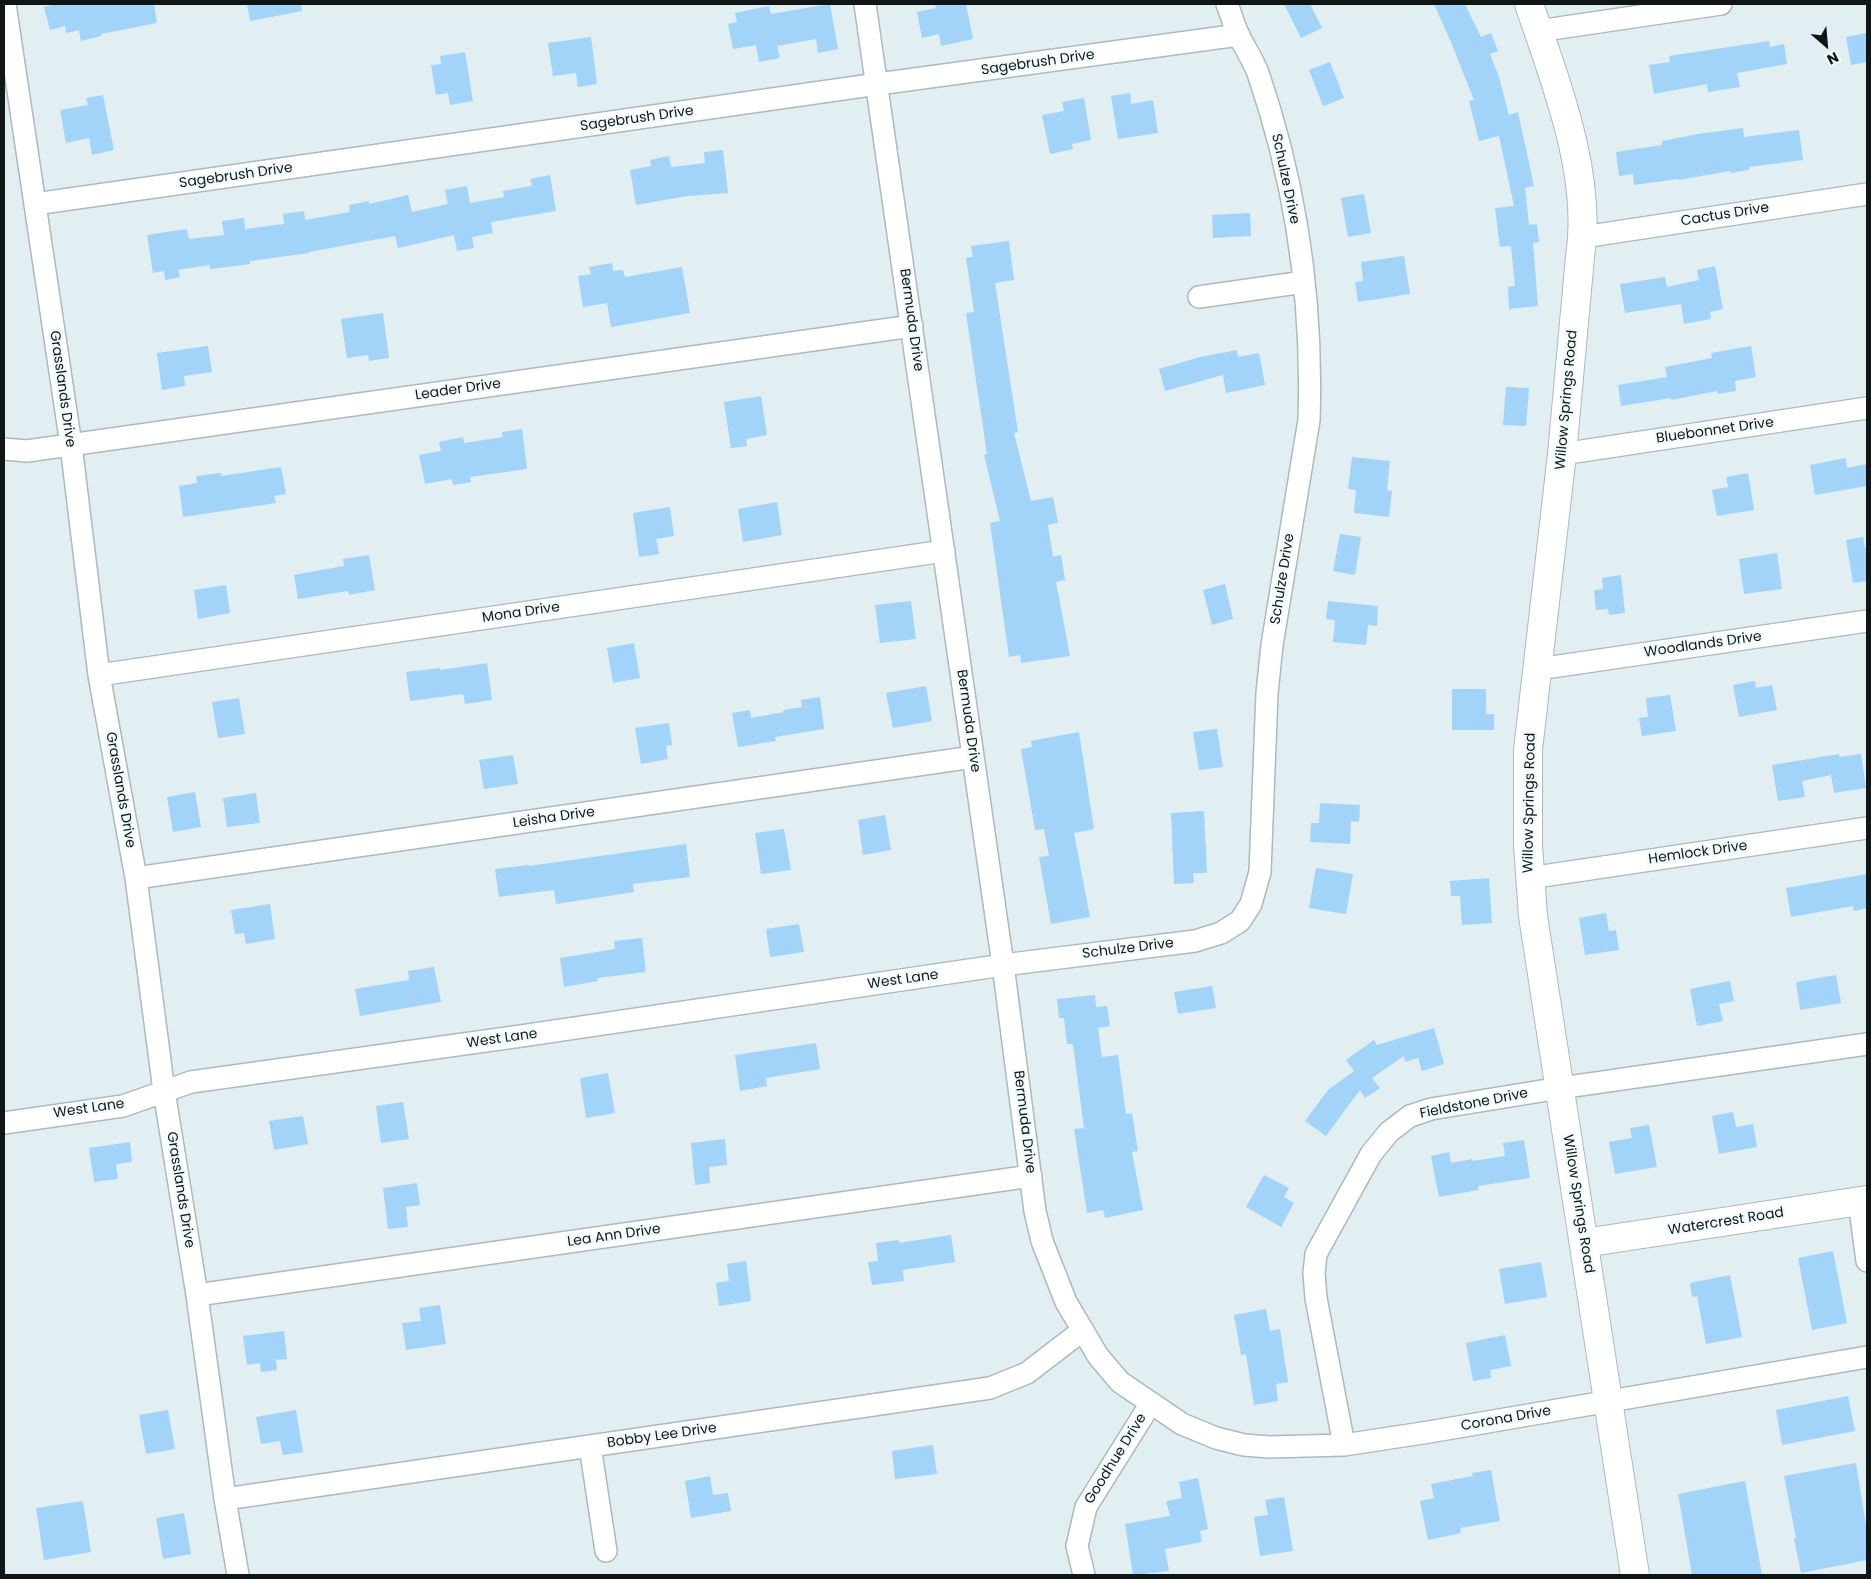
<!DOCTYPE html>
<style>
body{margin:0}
#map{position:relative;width:1871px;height:1579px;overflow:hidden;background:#e1eef2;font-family:Poppins,sans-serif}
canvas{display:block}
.frame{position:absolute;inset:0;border:5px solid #101516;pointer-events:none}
.north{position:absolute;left:1801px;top:20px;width:50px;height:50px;-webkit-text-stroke:4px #f1fbfe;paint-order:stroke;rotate:153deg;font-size:14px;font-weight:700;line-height:20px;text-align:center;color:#101516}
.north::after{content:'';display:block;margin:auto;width:18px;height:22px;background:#101516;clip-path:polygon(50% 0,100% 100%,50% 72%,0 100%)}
</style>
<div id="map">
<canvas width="1871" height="1579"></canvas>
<div class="frame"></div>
<div class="north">N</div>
</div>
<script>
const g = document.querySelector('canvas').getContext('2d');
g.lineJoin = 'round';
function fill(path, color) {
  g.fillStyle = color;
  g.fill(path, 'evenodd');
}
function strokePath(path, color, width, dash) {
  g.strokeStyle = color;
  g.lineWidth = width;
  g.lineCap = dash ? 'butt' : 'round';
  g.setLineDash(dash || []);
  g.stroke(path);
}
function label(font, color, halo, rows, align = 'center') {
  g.font = font + ' Poppins,sans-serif';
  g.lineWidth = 5;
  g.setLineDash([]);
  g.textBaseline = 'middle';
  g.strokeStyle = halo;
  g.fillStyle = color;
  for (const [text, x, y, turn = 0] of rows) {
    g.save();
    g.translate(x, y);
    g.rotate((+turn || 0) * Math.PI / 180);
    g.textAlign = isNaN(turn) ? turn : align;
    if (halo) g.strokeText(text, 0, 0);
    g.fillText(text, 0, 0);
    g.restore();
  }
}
fill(new Path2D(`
 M56 4H154L157 23 101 34V36L81 41 79 30 66 33 65 26 50 30 44 7Z
 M247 4H301L302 11 250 21Z
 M830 4 838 49 818 53 816 39 777 46 780 58 759 62 756 45 733 49 728 24 737 22 735 13 769 6 771 14Z
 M935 4H966L973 39 941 46 939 34 922 38 917 12 936 8Z
 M1284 4H1310L1322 28 1301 38Z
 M1434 4H1465L1481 37 1491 33 1498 51 1490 54 1499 77 1509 115 1518 112 1534 186 1525 188 1529 225 1537 224 1539 242 1533 243 1538 306 1509 309 1508 287 1515 286 1511 246 1500 247 1495 208 1514 206 1499 136 1479 141 1469 101 1474 100 1451 42Z
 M1867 33V62L1851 65 1846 37Z
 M591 37 597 84 578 87 576 73 553 76 548 43Z
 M1769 41 1770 47 1784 44 1787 64 1737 73 1740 87 1708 92 1707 84 1654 94 1649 65 1670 62 1669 56Z
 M465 52 473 101 450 105 448 93 436 95 431 65 441 64 440 56Z
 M1330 62 1344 98 1323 106 1309 70Z
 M1130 93 1131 104 1153 100 1158 133 1118 139 1111 96Z
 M103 95 114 150 92 155 89 138 66 143 60 110 88 105 86 98Z
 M1084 98 1091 140 1072 144 1073 149 1050 154 1042 115 1064 111 1062 102Z
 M1743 128 1744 137 1799 130 1803 160 1749 167V170L1731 173 1730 171 1679 180 1678 179 1634 185 1633 174 1619 176 1616 152 1662 145V141L1698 134Z
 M723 150 728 193 687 196 636 205 630 170 651 166 650 160 669 156 671 167 705 163 704 152Z
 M550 175 556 211 491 222 493 233 472 237 474 248 457 251 454 235 398 248 395 236 309 252V253L250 261V264L210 269V265L178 270 180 277 165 280 164 271 153 273 147 235 187 229 189 239 224 235 222 221 244 218 245 229 284 224 283 214 304 211 305 220 350 212 349 205 369 201V204L408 195 412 212 448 204 445 190 467 186 470 203 504 197 503 191 532 186 530 179Z
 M1364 194 1371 233 1348 237 1341 198Z
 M1250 213 1251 236 1213 238 1212 215Z
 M1009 241 1014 280 995 283 1018 432 1014 433 1031 501 1053 497 1058 523 1048 525 1053 557 1061 555 1065 580 1056 582 1070 656 1021 663 1020 655 1009 657 990 523 1000 521 984 455 987 454 966 313 974 312 966 258 973 257 971 246Z
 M1404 256 1410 294 1358 302 1355 282 1363 281 1361 262Z
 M612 263 613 271 623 270 625 277 682 267 690 313 611 327 607 303 583 307 578 276 591 274 589 267Z
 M1715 266 1723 309 1710 312 1711 319 1684 324 1681 304 1625 313 1620 284 1665 277 1667 287 1699 280 1697 270Z
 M383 313 389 358 369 361 368 355 347 358 341 319Z
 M208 346 212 372 184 376 185 386 162 390 157 353Z
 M1751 346 1756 377 1735 381 1736 391 1718 394 1717 391 1671 400V398L1621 406 1618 385 1667 377 1665 367 1712 358 1711 353Z
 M1237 350 1238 357 1259 353 1265 385 1226 393 1223 375 1165 391 1159 369 1200 357Z
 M1506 387 1529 388 1526 426 1503 425Z
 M761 396 767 435 746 439 747 446 731 448 724 402Z
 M522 429 527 469 470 477 471 482 453 485 452 479 425 484 419 455 441 451 439 442 463 437 464 443 503 437 502 432Z
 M1352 457 1390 461 1387 490 1392 491 1389 517 1354 513 1356 490 1348 489Z
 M1846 458 1847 468 1867 464V486L1815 495 1810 465Z
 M281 467 286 494 274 496 276 503 183 517 179 486 197 483 196 476 221 473V476Z
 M1748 473 1754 510 1717 516 1712 490 1728 487 1726 477Z
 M777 502 782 535 743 542 738 509Z
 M670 507 674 536 656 539 659 554 639 557 633 513Z
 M1340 534 1361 537 1355 575 1333 571Z
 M1863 537 1865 548H1867V581L1853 583 1846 540Z
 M1777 553 1782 589 1744 594 1739 559Z
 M369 555 375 590 349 595 348 591 298 599 294 575 344 566 343 559Z
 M1621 575 1625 613 1609 615 1608 609 1596 610 1594 590 1603 589 1602 578Z
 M1225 584 1233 619 1212 625 1203 590Z
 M226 585 230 613 198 619 194 590Z
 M911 601 916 639 880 643 875 605Z
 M1328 601 1378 606 1377 626 1368 625 1366 645 1333 642 1335 620 1326 619Z
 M634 643 640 678 613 683 607 648Z
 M487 663 492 700 465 704 463 694 410 701 406 672 440 668V670Z
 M1755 681 1756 688 1772 685 1777 710 1739 717 1733 685Z
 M926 686 932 721 893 728 886 693Z
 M1452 689H1486V714H1494V730H1452Z
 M1670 695 1676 731 1642 736 1639 718 1648 717 1646 698Z
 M820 697 824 729 775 737 776 741 738 747 732 713 750 710 751 718 784 712 783 710 802 707 801 700Z
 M239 698 245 734 218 738 212 702Z
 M669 723 672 745 666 746 668 759 641 764 635 728Z
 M1217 729 1223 767 1199 770 1193 732Z
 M1079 732 1094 829 1074 833 1090 917 1051 924 1039 857 1049 856 1044 829 1035 830 1021 749 1032 747 1031 741Z
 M1839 754V757L1861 754 1866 788 1834 793 1831 775 1802 781 1805 797 1778 801 1772 765Z
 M513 755 518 784 484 789 479 760Z
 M195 792 201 827 173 832 167 797Z
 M256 793 260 823 227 827 223 798Z
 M1320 803 1360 805 1359 822 1351 821 1350 844 1310 842 1311 823H1319Z
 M1204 811 1207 873H1193L1194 883 1174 884 1171 813Z
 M885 815 891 850 863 855 858 820Z
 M784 829 791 870 761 874 755 833Z
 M686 844 690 877 633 884 634 892 556 904 554 890 499 897 495 869 529 865V866Z
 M1316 868 1353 874 1346 914 1309 908Z
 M1867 874V908L1854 911 1853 906 1791 917 1786 888Z
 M1489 878 1492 923 1462 925 1460 896H1451L1450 881Z
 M270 904 275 939 246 944 244 933 235 934 231 910Z
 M1606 913 1609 931 1616 930 1619 950 1585 955 1579 918Z
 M799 924 804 952 770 957 766 929Z
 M642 938 646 972 597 978 598 981 564 987 560 958 615 949 614 941Z
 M434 967 441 1002 360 1016 355 989 409 980 408 971Z
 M1836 975 1841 1003 1800 1010 1796 982Z
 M1730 981 1734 1001 1719 1004 1723 1021 1697 1026 1690 989Z
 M1212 986 1216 1008 1178 1014 1174 992Z
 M1095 995 1096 1007 1107 1006 1110 1026 1098 1028 1102 1057 1118 1055 1126 1114 1132 1113 1138 1151 1132 1152 1143 1210 1105 1218 1103 1210 1087 1213 1074 1129 1084 1128 1073 1044H1067L1064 1018H1059L1057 999Z
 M1434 1028 1444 1064 1422 1071 1418 1058 1405 1062 1404 1056 1372 1078 1380 1088 1365 1098 1360 1090 1326 1136 1305 1121 1328 1090 1354 1071 1346 1060 1374 1040 1377 1045Z
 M816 1043 820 1069 766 1078 767 1086 740 1091 735 1055Z
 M608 1073 615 1113 586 1118 580 1078Z
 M403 1102 409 1139 381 1143 376 1106Z
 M1733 1112 1736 1127 1753 1124 1757 1147 1719 1154 1712 1116Z
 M303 1116 308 1144 274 1150 269 1121Z
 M1649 1125 1657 1167 1615 1174 1609 1142 1632 1138 1630 1128Z
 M725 1139 727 1165 709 1167 710 1183 695 1185 691 1143Z
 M1524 1140 1530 1178 1478 1186V1190L1439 1197 1431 1156 1449 1152 1451 1163 1472 1159 1473 1161 1505 1156 1503 1143Z
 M130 1142 132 1162 116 1164 118 1179 94 1182 89 1148Z
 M1264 1175 1289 1188 1284 1197 1294 1203 1281 1227 1246 1207Z
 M417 1183 420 1205 406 1207 408 1227 388 1229 383 1188Z
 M951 1235 955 1262 903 1270 904 1281 872 1285 868 1262 878 1261 876 1243 899 1240V1243Z
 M1833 1251 1847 1323 1812 1330 1798 1258Z
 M746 1261 751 1301 719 1306 716 1283 729 1281 727 1264Z
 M1541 1262 1547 1297 1505 1304 1499 1269Z
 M1730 1275 1742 1337 1706 1344 1697 1296 1692 1297 1690 1283Z
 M440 1305 446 1344 406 1350 402 1323 421 1321 419 1308Z
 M1266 1309 1270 1331 1280 1329 1288 1382 1276 1384 1278 1401 1254 1405 1246 1354 1241 1355 1234 1315Z
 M284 1331 287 1359 276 1360 277 1370 261 1372 260 1363 247 1365 243 1336Z
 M1505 1335 1511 1366 1490 1370 1491 1378 1473 1381 1466 1343Z
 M1848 1396 1855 1431 1782 1445 1776 1410Z
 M168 1410 175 1449 146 1454 139 1415Z
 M296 1410 303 1452 283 1455 280 1441 261 1444 256 1417Z
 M933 1445 937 1474 895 1479 892 1451Z
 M1856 1463 1867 1532V1560L1801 1573 1794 1539 1796 1538 1784 1476Z
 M1491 1470 1500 1521 1460 1528 1461 1533 1428 1540 1420 1501 1434 1498 1431 1484 1473 1476 1472 1473Z
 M710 1476 713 1495 728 1493 731 1511 691 1518 685 1481Z
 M1198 1478 1208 1529 1200 1531 1202 1542 1165 1549 1169 1571 1133 1575 1125 1524 1170 1516 1166 1501 1182 1498 1179 1482Z
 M1745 1481 1762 1575H1692L1678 1494Z
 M1284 1497 1293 1551 1260 1556 1254 1517 1268 1515 1265 1500Z
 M83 1501 91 1552 44 1560 36 1508Z
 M184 1513 191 1554 163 1559 156 1518Z`), '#a2d3f9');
const street = new Path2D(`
 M5 4 71 445 99 675 136 878 164 1091 197 1295 225 1499 238 1575
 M865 4 1003 965 1035 1211 1042 1241 1066 1302 1098 1356 1120 1382 1182 1424 1216 1438 1244 1445 1269 1447 1344 1445 1429 1432 1867 1357
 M1538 31 1721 4
 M35 204 878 84 1239 35
 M1583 237 1867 194
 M1199 297 1304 282
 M4 449 27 451 912 326
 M1562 454 1867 408
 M1538 669 1867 621
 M99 675 944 551
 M136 878 973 757
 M1529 878 1867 828
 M4 1123 123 1106 191 1082 521 1036 1003 965 1195 941 1221 933 1240 921 1251 904 1260 872 1267 693 1272 645 1309 420C1313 303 1296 184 1258 73 1253 60 1245 48 1239 36 1234 26 1231 14 1227 4
 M1859 1201 1867 1261
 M197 1295 1031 1176
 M1344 1445 1316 1298 1314 1273 1316 1254 1371 1154 1389 1132 1410 1116 1431 1109 1560 1088 1867 1044
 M590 1446 606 1551
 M225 1499 990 1388 1027 1373 1083 1330
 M1084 1575 1077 1546 1086 1507 1151 1403`);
const secondary = new Path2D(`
 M1529 4C1555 81 1593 174 1580 257L1562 454 1528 750V845L1533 916 1635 1575
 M1584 1243 1867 1200`);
strokePath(street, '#adb9bd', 24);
strokePath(secondary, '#adb9bd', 30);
strokePath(street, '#fff', 21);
strokePath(secondary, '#fff', 28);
label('14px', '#101516', '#f1fbfe', [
 ["Sagebrush Drive",1038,63,-8],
 ["Sagebrush Drive",637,119,-8],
 ["Sagebrush Drive",236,176,-8],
 ["Schulze Drive",1285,179,78],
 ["Cactus Drive",1725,215,-9],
 ["Bermuda Drive",911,320,82],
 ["Grasslands Drive",62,389,82],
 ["Leader Drive",458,390,-8],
 ["Willow Springs Road",1567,400,-85],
 ["Bluebonnet Drive",1715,431,-8],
 ["Schulze Drive",1283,579,-81],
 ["Mona Drive",521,613,-8],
 ["Woodlands Drive",1703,645,-8],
 ["Bermuda Drive",968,721,82],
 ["Grasslands Drive",120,790,80],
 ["Willow Springs Road",1530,803,-89],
 ["Leisha Drive",554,818,-8],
 ["Hemlock Drive",1698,853,-8],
 ["Schulze Drive",1128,949,-7],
 ["West Lane",903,980,-8],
 ["West Lane",502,1039,-8],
 ["Fieldstone Drive",1474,1104,-11],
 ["West Lane",89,1109,-8],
 ["Bermuda Drive",1024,1122,83],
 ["Grasslands Drive",180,1190,81],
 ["Willow Springs Road",1578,1204,81],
 ["Watercrest Road",1726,1222,-9],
 ["Lea Ann Drive",614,1236,-8],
 ["Corona Drive",1506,1419,-10],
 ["Bobby Lee Drive",662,1436,-8],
 ["Goodhue Drive",1116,1459,-58]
]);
</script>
